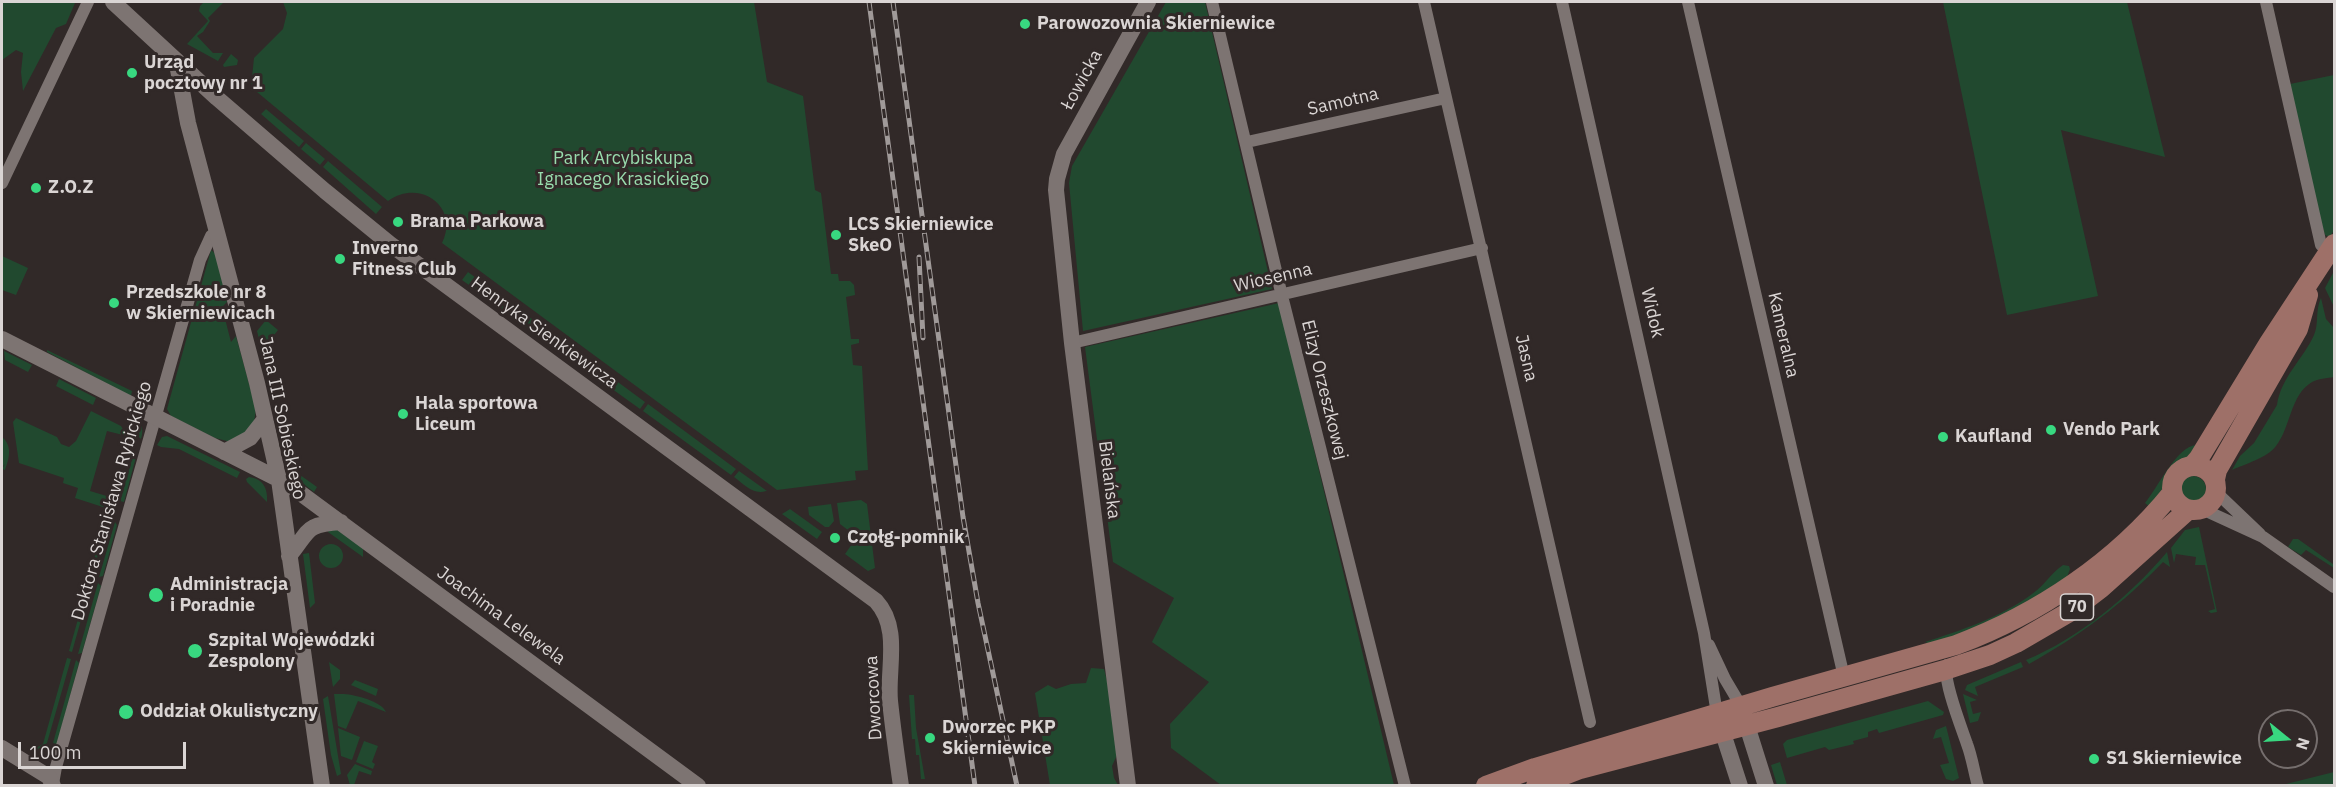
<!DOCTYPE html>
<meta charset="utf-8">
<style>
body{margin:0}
#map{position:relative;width:2336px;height:787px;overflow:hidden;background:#312928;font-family:"IBM Plex Sans",sans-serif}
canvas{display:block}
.frame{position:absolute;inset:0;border:3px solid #dad5d4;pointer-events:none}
.north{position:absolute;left:2258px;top:709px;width:60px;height:60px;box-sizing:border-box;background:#312928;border:2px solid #756e6d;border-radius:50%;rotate:108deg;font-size:16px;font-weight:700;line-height:24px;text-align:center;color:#dad5d4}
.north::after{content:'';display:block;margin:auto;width:21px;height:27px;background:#38d880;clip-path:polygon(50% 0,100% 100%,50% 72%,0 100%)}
.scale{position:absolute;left:18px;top:742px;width:168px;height:27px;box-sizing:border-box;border:3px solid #dad5d4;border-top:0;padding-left:8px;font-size:18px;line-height:21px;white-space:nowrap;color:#dad5d4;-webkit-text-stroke:4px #312928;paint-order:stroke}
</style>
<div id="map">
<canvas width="2336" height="787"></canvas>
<div class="frame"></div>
<div class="north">N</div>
<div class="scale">100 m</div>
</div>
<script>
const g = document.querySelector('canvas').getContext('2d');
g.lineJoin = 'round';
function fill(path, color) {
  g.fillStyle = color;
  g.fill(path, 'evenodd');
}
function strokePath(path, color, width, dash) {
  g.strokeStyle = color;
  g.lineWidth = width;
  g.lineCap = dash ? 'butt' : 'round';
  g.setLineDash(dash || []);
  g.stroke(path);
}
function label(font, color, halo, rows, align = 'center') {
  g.font = font + ' "IBM Plex Sans",sans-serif';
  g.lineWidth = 6;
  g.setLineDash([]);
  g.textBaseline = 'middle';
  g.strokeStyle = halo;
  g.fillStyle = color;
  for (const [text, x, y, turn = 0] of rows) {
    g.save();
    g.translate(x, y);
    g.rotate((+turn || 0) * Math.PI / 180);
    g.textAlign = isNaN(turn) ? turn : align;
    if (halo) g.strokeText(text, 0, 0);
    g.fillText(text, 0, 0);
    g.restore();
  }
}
fill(new Path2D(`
 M2 2H74L75 3 66 24 56 28 23 91 21 72 23 53 16 50 2 60Z
 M204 2H224L208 18 210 21 203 32 197 36 213 53H223L218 61 187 44 208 21 199 11 200 6Z
 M283 2H754L767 82 803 96 815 190 821 193 831 274H838L839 281H850L854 285 855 295 846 297 851 339H859V343L851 345 853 365 862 366 868 470 855 471 856 480 777 490 442 243C460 207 420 178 388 201L251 87 254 58 283 29 287 13Z
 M1166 2H1205L1272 289 1083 331 1069 183 1072 166Z
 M1943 2H2127L2165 157 2061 130 2098 296 2007 315Z
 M231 54 238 60 237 65 224 67 223 65Z
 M2334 75V230L2330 237 2325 235 2319 214 2290 84Z
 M266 109 304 141 299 147 261 114Z
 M306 143 325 159 320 165 301 149Z
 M328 161 382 207 376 214 323 167Z
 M211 250 217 255 227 302 222 307 231 342 236 336 256 409 253 429 231 442 215 438 171 416 167 409Z
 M2 256 28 268 16 295 2 290Z
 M2334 271V307L2325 288Z
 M468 272 543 327 538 335 462 280Z
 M2321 298 2326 319 2334 328V377C2327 378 2318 379 2312 382 2290 395 2291 427 2276 446 2267 458 2245 464 2232 470L2240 456 2254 443 2277 405C2281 377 2304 358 2314 335 2319 324 2315 311 2321 298Z
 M1279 303 1394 785H1221L1171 748 1170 724 1209 682 1152 642 1174 598 1113 562 1085 347Z
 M266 320 278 330 265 347H261L257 331Z
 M546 329 586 358 580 366 541 337Z
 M47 350 132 391 131 396 47 352Z
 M4 351 32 365 28 372 5 360Z
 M588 360 645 402 640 409 583 368Z
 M59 379 96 398 93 405 56 386Z
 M648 404 736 469 731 475 643 411Z
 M91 411 121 426 127 436 107 431 90 491 110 497 106 508 75 498 78 488 63 483 64 478 19 463 13 422 16 418 57 437 61 444 69 447 76 441Z
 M129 415C140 421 145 427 141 439L132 430Z
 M167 436 240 472 237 478 179 449 161 447 157 445 162 437Z
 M2 437C13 446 9 459 5 470L2 469 5 464 2 467Z
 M2196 445 2191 456 2169 470 2161 493 2150 507 2145 503C2157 489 2177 446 2196 445Z
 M133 456 136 457 124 502 120 501Z
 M286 465 317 487 314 492 292 475Z
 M739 471 767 491H766C753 495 745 485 734 477Z
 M2180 489a13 13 0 1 1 26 0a13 13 0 1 1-26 0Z
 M249 477C263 479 268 488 267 502L247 482 246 479Z
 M861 500 867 504 875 568 868 571 845 554 857 537 840 524 837 503Z
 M831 504 834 521 829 527H825L809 515 808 507Z
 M790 509 822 532 817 539 782 514Z
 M115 522 117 525 103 576 99 577Z
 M2199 527 2217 612 2211 613 2208 611 2215 609 2205 565H2195L2196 557 2176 554 2174 563 2171 548 2185 530Z
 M331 528 339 531 363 548V557L328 532Z
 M101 534 105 535 94 575 90 574Z
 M2293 539H2298L2333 564 2334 568 2306 550 2301 555 2288 547Z
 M319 556a12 12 0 1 1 24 0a12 12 0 1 1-24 0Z
 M2167 552 2170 567 2163 562C2123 604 2079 636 2029 664L2026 660C2079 638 2130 596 2167 552Z
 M309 553 315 603 310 608 303 554Z
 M2063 565 2069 566 2070 569 2067 577 2002 619 1930 644 1925 642C1962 630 2001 617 2032 594 2044 586 2051 573 2063 565Z
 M89 580 92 581 72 652 69 651Z
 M98 583 101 586 82 653 78 654Z
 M67 658 71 659 47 743 38 749 36 748 43 744Z
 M76 660 79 663 57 744 53 743Z
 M329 662 340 670V679L333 687Z
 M2021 662 2023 667 1975 687 1978 696 1965 690 1967 685Z
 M1091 668 1104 669 1109 689 1117 755 1112 766 1114 778 1118 785H1050L1035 693 1048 685 1056 689 1071 684 1086 683Z
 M355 680 378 689 376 696 351 685Z
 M344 694C356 695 381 701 386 712L358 701 346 729 338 726 334 694Z
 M1963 694 1977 700 1970 702 1973 714 1981 712 1978 721 1970 723Z
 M909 695H914L916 728 925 779H921L919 755H916L915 739H912Z
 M328 696 341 774 337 776 331 755 323 699Z
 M1928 701 1944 712 1943 715 1879 733 1877 729 1868 732V737L1853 741 1854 744 1829 750 1825 747 1787 758 1783 744 1787 740Z
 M1946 726 1959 778 1953 781 1946 779 1940 765 1949 763 1941 737 1933 739 1936 730Z
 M338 728 360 737 352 760 341 756Z
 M364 741 378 746 372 762 375 764 373 769 356 762Z
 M1780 762 1787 785H1777L1771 765Z
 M355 764 372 771 371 775 359 771 354 785H350L347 775Z
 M2334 772V785H2286V784Z`), '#21492f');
strokePath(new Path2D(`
 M1212 2 1282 296 1405 786
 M1424 2 1590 722
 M1562 2 1704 633 1717 714
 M1688 2 1844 677
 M2266 2 2321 245 2329 252
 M1247 142 1446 98
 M2 183 88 2
 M1072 343 1482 248
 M2216 492 2260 534
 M2202 509 2263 537 2334 587
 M1709 645 1725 679 1741 706
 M1947 665C1942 679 1962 729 1967 744 1972 757 1974 772 1978 786
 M53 784 56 767 200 260 211 236 218 231`), '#7d7472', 12);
strokePath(new Path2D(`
 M113 2 217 98 325 191 390 244 876 601C901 628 887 669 890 701 893 729 897 758 901 786
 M177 64 188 123 257 383 279 480 322 786
 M2 339 288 484 698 786
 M224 452 250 438 265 419
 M289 556C311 530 303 525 341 522
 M1743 713 1766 786
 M1719 721 1740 786
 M2 748 49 777 53 786
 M1128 786 1072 343 1056 190 1057 179 1064 154 1148 2`), '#7d7472', 16);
strokePath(new Path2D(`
 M2172 488a22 22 0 1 1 44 0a22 22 0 1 1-44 0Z
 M2192 466 2199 458 2269 343 2334 244
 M2215 479 2217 470 2298 329 2308 295
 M1486 786 1535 768 1772 697 1956 645C2039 614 2116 562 2172 493
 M1536 786 1580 769 1778 717 1945 670 1990 655 2016 643 2071 611 2101 588 2188 510`), '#9e7068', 20);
const rail = new Path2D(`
 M869 2 975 786
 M893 2 963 517 978 603 1017 786
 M919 257 923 338`);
strokePath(rail, '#a09a99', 5);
strokePath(rail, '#312928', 3, [9]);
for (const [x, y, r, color] of [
 [1025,24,6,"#38d880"],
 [132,73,6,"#38d880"],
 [36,188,6,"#38d880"],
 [398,222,6,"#38d880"],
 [836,235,6,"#38d880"],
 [340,259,6,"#38d880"],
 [114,303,6,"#38d880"],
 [403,414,6,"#38d880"],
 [2051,430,6,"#38d880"],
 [1943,437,6,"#38d880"],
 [835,538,6,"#38d880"],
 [156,595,8,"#38d880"],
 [195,651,8,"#38d880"],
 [126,712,8,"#38d880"],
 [930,738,6,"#38d880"],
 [2094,759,6,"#38d880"]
]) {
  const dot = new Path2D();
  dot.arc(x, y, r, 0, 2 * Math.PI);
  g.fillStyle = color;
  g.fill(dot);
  strokePath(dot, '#312928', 2);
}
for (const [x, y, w] of [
 [2077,607,33]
]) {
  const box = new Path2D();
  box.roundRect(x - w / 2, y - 13, w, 26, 4.5);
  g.fillStyle = '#312928';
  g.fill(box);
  strokePath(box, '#dad5d4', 1.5);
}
label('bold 16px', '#dad5d4', null, [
 ["70",2077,607]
]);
label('bold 18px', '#dad5d4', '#312928', [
 ["Parowozownia Skierniewice",1037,24],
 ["Urząd",144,63],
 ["pocztowy nr 1",144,84],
 ["Z.O.Z",48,188],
 ["Brama Parkowa",410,222],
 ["LCS Skierniewice",848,225],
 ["SkeO",848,246],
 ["Inverno",352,249],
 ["Fitness Club",352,270],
 ["Przedszkole nr 8",126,293],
 ["w Skierniewicach",126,314],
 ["Hala sportowa",415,404],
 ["Liceum",415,425],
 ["Vendo Park",2063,430],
 ["Kaufland",1955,437],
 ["Czołg-pomnik",847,538],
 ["Administracja",170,585],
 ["i Poradnie",170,606],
 ["Szpital Wojewódzki",208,641],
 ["Zespolony",208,662],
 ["Oddział Okulistyczny",140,712],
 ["Dworzec PKP",942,728],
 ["Skierniewice",942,749],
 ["S1 Skierniewice",2106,759]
], 'left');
label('18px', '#dad5d4', '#312928', [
 ["Łowicka",1082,80,-61],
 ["Samotna",1343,102,-13],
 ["Wiosenna",1273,278,-13],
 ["Widok",1652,313,77],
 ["Henryka Sienkiewicza",544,333,36],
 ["Kameralna",1783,335,77],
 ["Jasna",1526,358,77],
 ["Elizy Orzeszkowej",1324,390,76],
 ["Jana III Sobieskiego",282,418,78],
 ["Bielańska",1109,480,83],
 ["Doktora Stanisława Rybickiego",112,501,-74],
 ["Joachima Lelewela",501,616,36],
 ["Dworcowa",874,698,-93]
]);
label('18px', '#98dcad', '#312928', [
 ["Park Arcybiskupa",623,159],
 ["Ignacego Krasickiego",623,180]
]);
</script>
